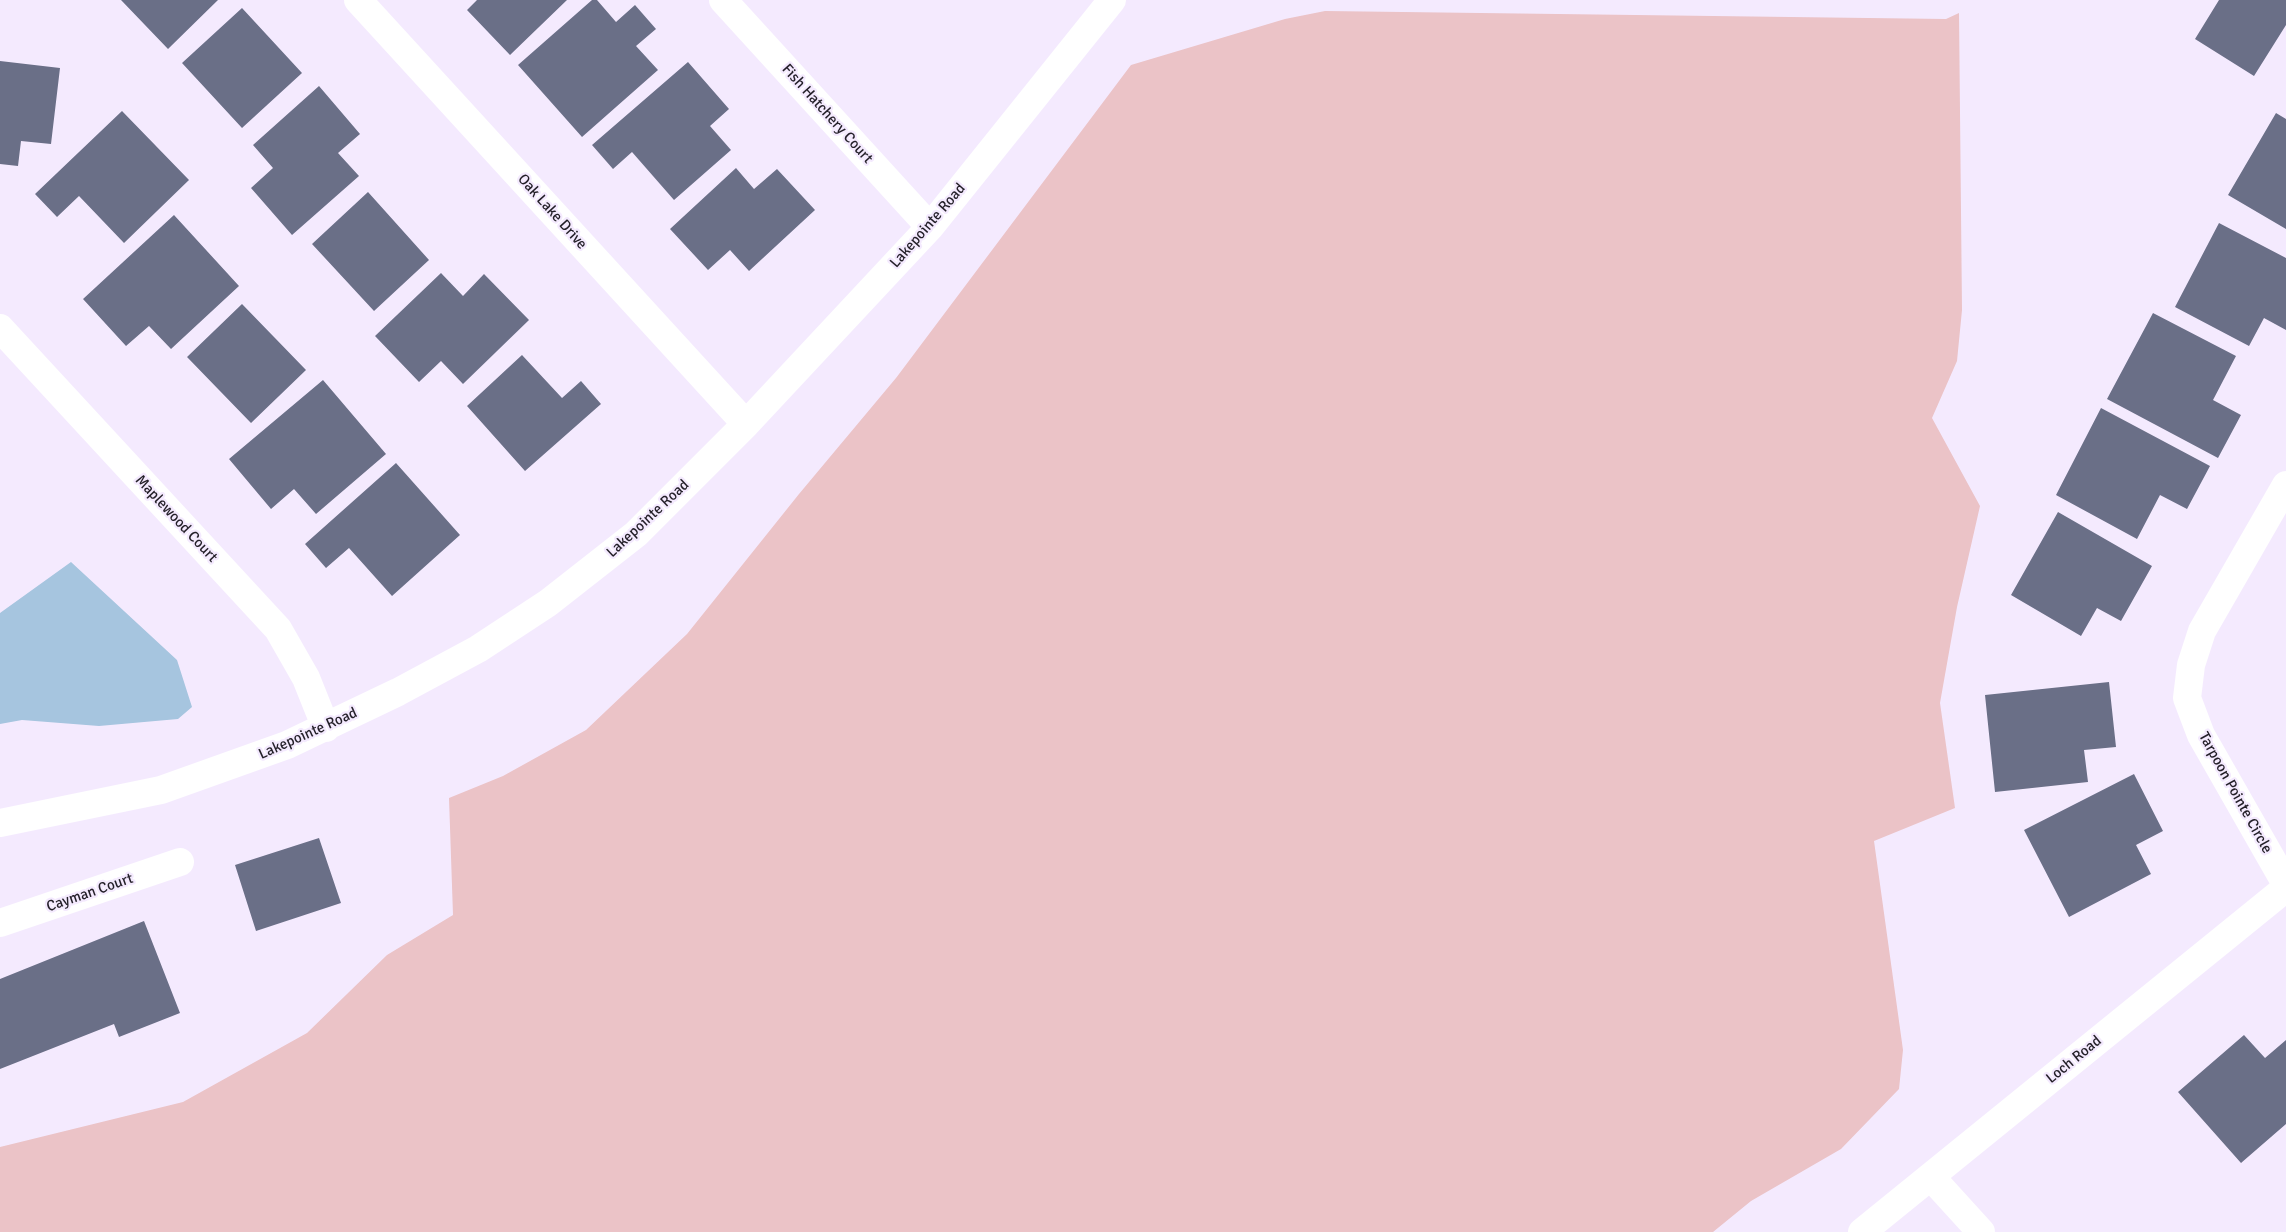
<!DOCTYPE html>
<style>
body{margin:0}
canvas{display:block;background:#f4eafe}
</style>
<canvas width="2286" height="1232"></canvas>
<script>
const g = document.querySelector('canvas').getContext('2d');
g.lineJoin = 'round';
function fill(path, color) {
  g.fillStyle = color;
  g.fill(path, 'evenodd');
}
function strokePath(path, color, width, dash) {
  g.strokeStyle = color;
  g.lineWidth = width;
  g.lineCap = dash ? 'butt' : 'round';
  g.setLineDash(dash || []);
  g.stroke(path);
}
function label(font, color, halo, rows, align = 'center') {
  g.font = font + ' Signika,sans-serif';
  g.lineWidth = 4.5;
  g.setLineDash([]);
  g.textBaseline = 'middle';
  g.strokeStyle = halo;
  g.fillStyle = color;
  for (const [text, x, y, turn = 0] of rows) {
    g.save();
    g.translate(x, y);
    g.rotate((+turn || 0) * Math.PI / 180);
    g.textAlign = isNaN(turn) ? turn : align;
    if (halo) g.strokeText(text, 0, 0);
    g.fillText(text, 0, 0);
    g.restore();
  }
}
fill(new Path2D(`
 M1325 11 1946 19 1959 13 1962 310 1957 361 1932 418 1980 506 1957 607 1940 703 1955 808 1874 841 1903 1050 1899 1089 1841 1149 1751 1201 1713 1232H0V1147L183 1102 307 1033 387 955 453 915 449 798 503 776 586 730 687 634 799 494 896 378 1131 65 1285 19Z`), '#ebc3c7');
fill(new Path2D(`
 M71 562 177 660 192 707 178 719 99 726 22 720 0 724V613Z`), '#a6c5df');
fill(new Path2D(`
 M121 0H218L168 49Z
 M477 0H567L510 55 467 10Z
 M592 0H597L616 22 635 5 656 29 636 46 658 70 582 137 518 65Z
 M2219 0H2286V25L2254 76 2195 39Z
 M242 8 302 73 242 128 182 63Z
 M0 61 60 68 51 144 21 141 18 166 0 164Z
 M688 62 729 109 710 126 731 150 674 200 632 152 613 169 592 145Z
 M319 86 360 134 338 153 359 176 292 235 251 188 273 168 253 145Z
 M122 111 189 180 124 243 79 196 57 217 35 194Z
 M2276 113 2286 119V229L2228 195Z
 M736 168 754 189 777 169 815 210 749 271 730 250 708 270 670 229Z
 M368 192 429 260 374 311 312 244Z
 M174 215 239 286 171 349 149 326 126 346 83 299Z
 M2219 223 2286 258V330L2264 318 2249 346 2175 307Z
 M441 273 463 296 484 274 529 320 463 384 441 361 419 382 375 336Z
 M242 304 306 370 251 423 187 357Z
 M2153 313 2236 356 2213 400 2241 415 2218 458 2107 399Z
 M522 355 562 398 581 381 601 404 525 471 467 406Z
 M323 380 386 454 316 514 294 489 271 509 229 459Z
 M2101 408 2210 466 2187 509 2160 495 2137 539 2056 495Z
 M396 463 460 535 392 596 349 548 326 568 305 544Z
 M2058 512 2152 566 2121 621 2097 608 2081 636 2011 595Z
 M2109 682 2116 747 2084 750 2088 782 1995 792 1985 695Z
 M2134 774 2163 831 2136 845 2151 874 2069 917 2024 830Z
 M319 838 341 903 256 931 235 865Z
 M144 921 180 1013 119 1037 114 1024 0 1069V979Z
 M2244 1035 2265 1058 2286 1040V1124L2241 1163 2178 1092Z`), '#6a6f87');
strokePath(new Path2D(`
 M358 0 746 424
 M723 0 930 227
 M0 328 278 629 306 678 326 728
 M2286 485 2202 631 2191 665 2187 698 2201 735 2286 884
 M0 823 161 790 287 745 398 692 478 649 548 603 636 534 746 424 930 227 1112 0
 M0 923 180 862
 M1931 1177 1981 1232
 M1862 1232 2286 888`), '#fff', 28);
label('15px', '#231f28', '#f4eafe', [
 ["Fish Hatchery Court",827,114,48],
 ["Oak Lake Drive",552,212,48],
 ["Lakepointe Road",928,226,-49],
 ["Maplewood Court",176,519,47],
 ["Lakepointe Road",648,519,-43],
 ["Lakepointe Road",308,734,-24],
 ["Tarpoon Pointe Circle",2235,793,61],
 ["Cayman Court",90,893,-19],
 ["Loch Road",2074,1060,-39]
]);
</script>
